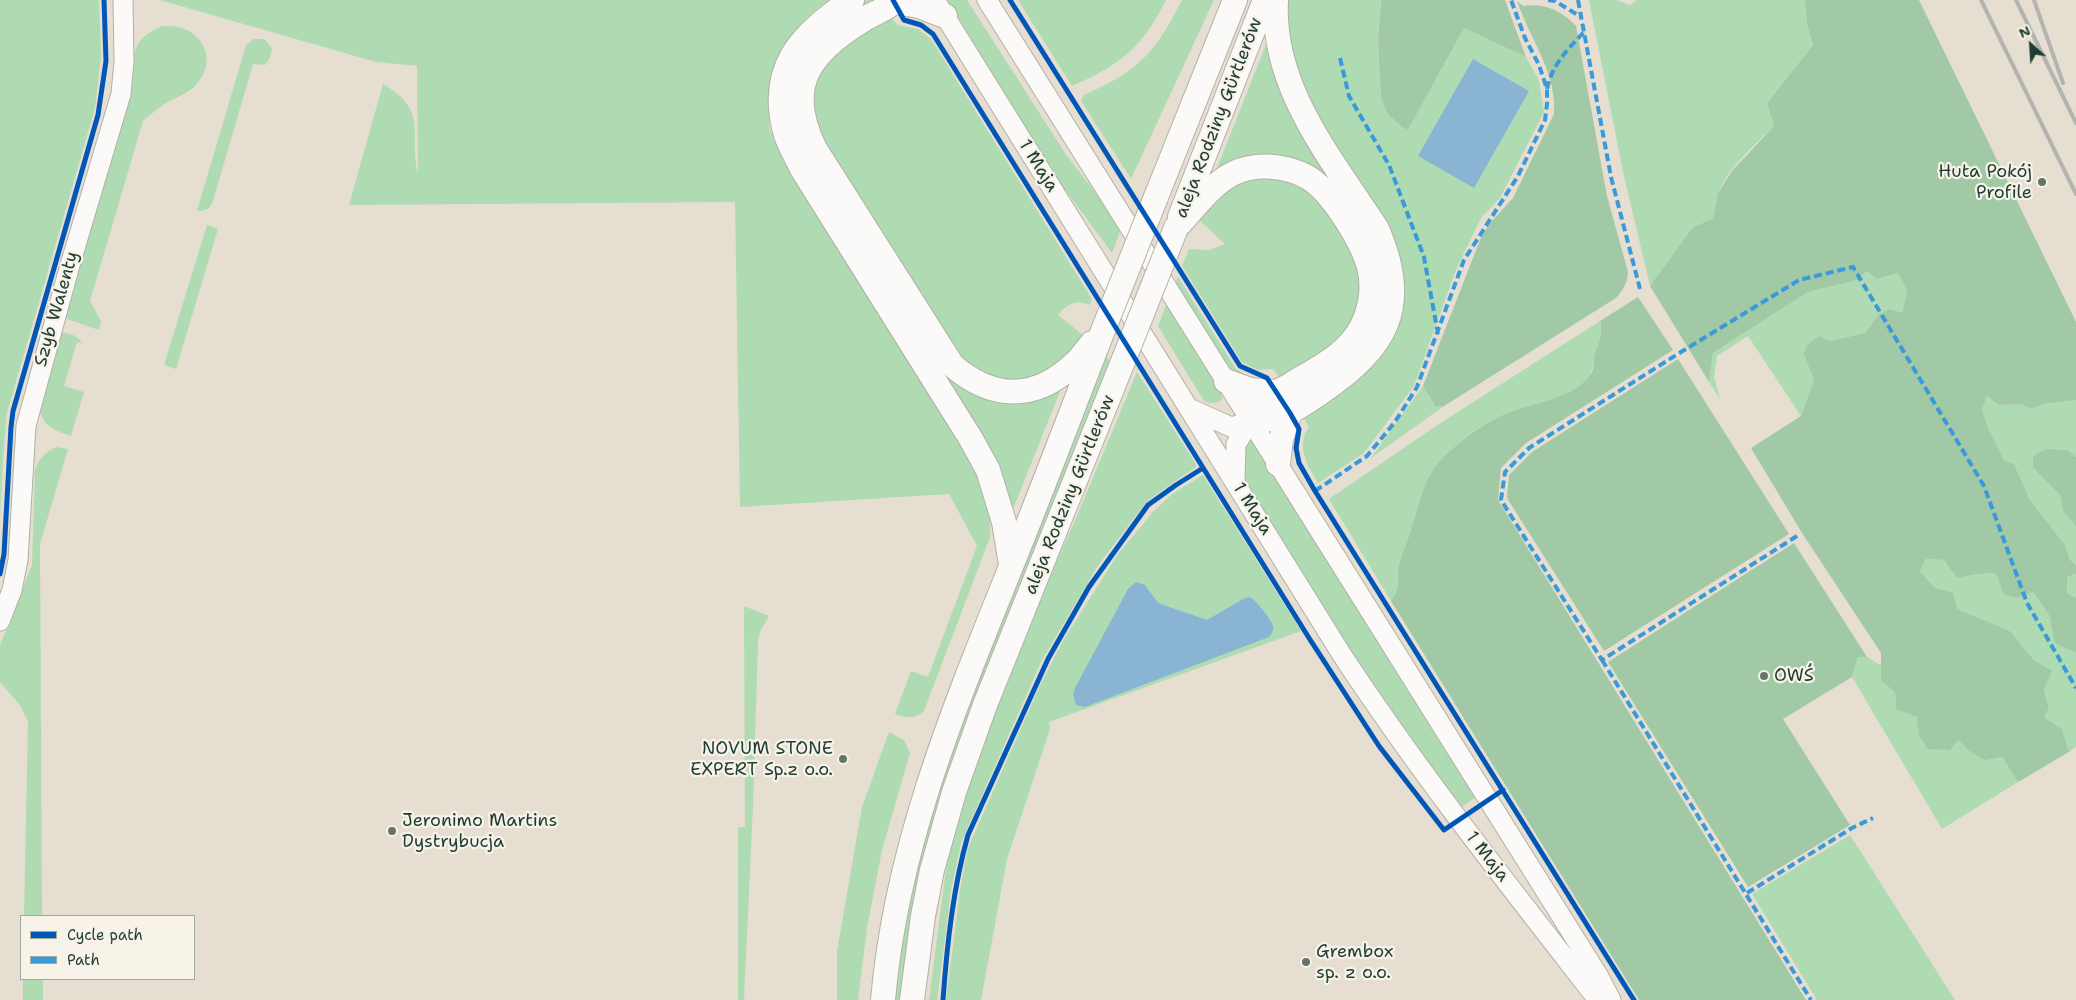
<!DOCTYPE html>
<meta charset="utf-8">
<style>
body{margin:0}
#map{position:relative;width:2076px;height:1000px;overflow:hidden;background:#e6ded0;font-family:"Shantell Sans",sans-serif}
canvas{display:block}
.legend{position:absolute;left:20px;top:915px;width:175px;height:65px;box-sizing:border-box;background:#f7f3e8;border:1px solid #a1aaa0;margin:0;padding:6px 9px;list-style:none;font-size:15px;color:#1f3d34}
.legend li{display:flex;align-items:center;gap:10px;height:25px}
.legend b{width:25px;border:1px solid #a1aaa0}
.north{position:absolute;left:2006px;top:20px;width:50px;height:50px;-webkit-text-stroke:4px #f7f3e8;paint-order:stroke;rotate:334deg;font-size:14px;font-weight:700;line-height:20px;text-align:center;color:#1f3d34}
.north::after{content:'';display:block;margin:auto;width:18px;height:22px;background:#1f3d34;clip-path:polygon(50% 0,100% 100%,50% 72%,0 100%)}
</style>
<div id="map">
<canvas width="2076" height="1000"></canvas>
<ul class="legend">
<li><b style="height:6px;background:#0057b8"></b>Cycle path</li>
<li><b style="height:6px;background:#3a99d8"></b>Path</li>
</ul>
<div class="north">N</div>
</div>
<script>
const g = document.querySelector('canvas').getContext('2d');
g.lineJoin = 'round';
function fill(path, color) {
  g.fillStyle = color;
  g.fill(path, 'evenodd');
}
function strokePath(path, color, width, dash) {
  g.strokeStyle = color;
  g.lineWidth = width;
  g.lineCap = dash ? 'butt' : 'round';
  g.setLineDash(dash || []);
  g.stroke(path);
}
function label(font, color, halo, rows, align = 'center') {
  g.font = font + ' "Shantell Sans",sans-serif';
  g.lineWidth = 4.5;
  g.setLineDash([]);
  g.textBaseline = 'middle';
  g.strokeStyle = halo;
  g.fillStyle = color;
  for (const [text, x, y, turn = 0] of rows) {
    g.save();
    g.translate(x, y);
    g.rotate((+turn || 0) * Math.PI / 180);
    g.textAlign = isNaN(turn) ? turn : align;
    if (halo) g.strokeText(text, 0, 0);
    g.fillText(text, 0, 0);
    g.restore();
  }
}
fill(new Path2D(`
 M0 0H99L101 57 95 108 7 413 4 444 0 516Z
 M160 0H829C799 20 772 55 769 92 768 104 769 118 770 130L969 447 991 510 990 537 924 711C915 719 906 718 895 714L911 671 928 677 977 546 949 494 740 507 735 202 349 205 383 84C430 111 408 133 418 173L417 66 376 62Z
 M867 0H879C861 11 841 22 825 36 783 74 789 120 815 164L935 354C959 386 989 406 1031 397 1042 395 1052 387 1063 384L1009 519 1001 485 988 453 805 157C782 111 783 67 822 31 836 18 852 9 867 0Z
 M947 0H967L1065 153 1116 220 1121 229 1112 253 1058 180Z
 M1018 0H1166C1143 47 1120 65 1072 86Z
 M1182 0H1214L1131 179 1081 101 1084 95C1139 71 1155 53 1182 0Z
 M1287 0H1381L1378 42 1381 98 1402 127 1408 130 1464 28 1526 57 1539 80 1544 112 1500 198 1481 218 1456 270 1414 386 1364 453 1318 483C1308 467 1295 445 1309 427L1301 414 1398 323C1406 297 1404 274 1395 248L1303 95 1283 21Z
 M1589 0H1616L1630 5 1637 0H1805L1807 24 1813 45 1767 103 1774 126C1757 143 1724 171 1718 195 1716 202 1715 210 1713 218L1692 228 1650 286 1623 172Z
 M889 14 897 25 918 29 931 39 1092 299 1090 305C1077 299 1066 304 1058 315L1083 335 1073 349 1046 374 1009 383 967 367 833 162 809 102 821 64Z
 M162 26C180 26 192 28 202 44 211 58 206 75 195 86 187 94 174 98 164 104 157 109 150 115 143 121L90 301 101 321 99 330 61 317 132 86C134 54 130 40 162 26Z
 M254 39H264L272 48 270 58 265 65 253 64 213 201C210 209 206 211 197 211L246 45Z
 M1267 42 1364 224 1378 306 1325 181 1215 173Z
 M1277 175 1315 193 1358 260 1362 305 1344 338 1281 380 1273 369 1258 370 1242 362 1182 266 1189 249 1209 250 1225 244 1199 220 1210 203 1239 181Z
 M207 225 218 229 176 369 164 365Z
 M1866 271 1877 279 1898 273 1907 291 1902 313 1878 315 1865 333 1830 341 1811 369 1814 380 1801 416 1748 336 1717 356 1714 377 1720 399 1709 382 1713 353 1808 292 1858 280Z
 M1178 277 1236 369 1260 383 1233 371 1227 365 1175 283Z
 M1167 303 1221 389 1222 399 1219 402 1209 403 1204 401 1158 326Z
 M1600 321C1603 338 1598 342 1594 357 1592 367 1593 374 1585 381 1562 402 1519 409 1491 421 1479 427 1467 436 1457 445 1425 471 1422 491 1411 529 1408 541 1402 553 1399 565 1395 580 1403 584 1391 601L1329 499 1439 424Z
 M60 333C67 332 79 336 82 343L77 342 64 386 84 392 71 436C56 431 41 426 40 408Z
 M1104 353 1111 362 1057 497 903 1000H893L899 948 931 801Z
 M1137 372 1197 466 1147 501 1097 567 1041 662 961 843 951 891 937 1000H929L949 846 973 762 1032 616 1077 516Z
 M1423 386 1436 407 1444 406 1371 458Z
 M1987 396 1999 405 2021 404 2031 409 2044 404 2076 400V457C2062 446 2048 448 2033 457L2034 469 2060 495 2063 511 2076 527V565L2070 560 2065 545 2030 500 2014 464 2004 460 1988 428 1982 410Z
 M1248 435 1476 797 1461 808C1384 708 1319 600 1251 492 1238 467 1242 461 1248 435Z
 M56 447 68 449 40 544 42 916H24L28 721 19 704 0 682V645L32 565 35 470C39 459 45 452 56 447Z
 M1203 475 1301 631 1049 722 1050 729 1007 859 981 1000H946L960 890 968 848 1041 683 1064 639 1118 554 1154 511 1172 494Z
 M1926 559 1944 560 1957 578 1978 574 1996 573 2018 598 2033 592 2049 615 2056 643 2076 653V747L2069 752 2062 730 2044 717 2049 708 2044 690 2051 671 2033 659 2010 631 1956 609 1953 592 1935 588 1920 571Z
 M2076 574V598L2067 593V577Z
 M744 606 769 616 760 632 758 641 753 805 744 1000H738V827H745Z
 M1858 657H1867L1882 666 1881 681 1895 692 1896 709 1918 717 1919 736 1958 740 1969 751 2002 757 2018 782 1942 829 1852 677Z
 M889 732 904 740 910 753 882 850 867 928 858 1000H837V951L862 807Z
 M1850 835 1955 1000H1817L1752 894Z
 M23 979H43V1000H23Z`), '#afdbb3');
fill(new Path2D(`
 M1381 0H1505L1526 57 1464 28 1408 130 1402 127 1388 114 1381 98 1378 42Z
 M1805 0H1919L2076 322V400L2044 404 2031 409 2021 404 1999 405 1987 396 1982 410 1988 428 2004 460 2014 464 2030 500 2065 545 2070 560 2076 565V574L2067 577V593L2076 598V653L2055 643 2049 615 2033 592 2018 598 2004 595 1996 573 1978 574 1957 578 1944 560 1926 559 1920 571 1935 588 1953 592 1957 609 2010 631 2033 659 2052 671 2044 690 2049 708 2044 717 2062 729 2069 752 2018 782 2002 757 1985 760 1969 751 1958 740 1950 750 1928 749 1919 736 1917 717 1896 709 1895 692 1881 681V653L1802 533 1751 448 1801 416 1814 380 1804 354 1807 345 1819 336 1830 341 1865 333 1878 315 1890 309 1902 313 1907 291 1898 273 1877 279 1866 271 1858 280 1808 292 1713 353 1709 382 1650 286 1692 228 1713 218 1718 193 1731 172 1774 126 1767 103 1813 45 1807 24Z
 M1517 1 1523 6C1544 3 1561 10 1576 26L1607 196 1628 272C1627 283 1624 289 1616 298L1444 406 1436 407 1423 386 1482 235 1492 221 1513 198 1554 114C1557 73 1530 39 1517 1Z
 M1638 297 1673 350 1526 443 1501 468 1498 500 1806 1000H1639L1391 601C1403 584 1395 580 1399 565 1402 553 1408 541 1411 529 1423 491 1424 471 1457 445 1472 432 1490 420 1508 413 1533 403 1577 398 1592 372 1594 368 1593 362 1594 357 1598 342 1603 338 1600 321Z
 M1678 359 1789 534 1604 651 1507 498 1509 475 1532 452Z
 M2046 449 2067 450 2076 457V527L2063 511 2060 495 2033 468V456Z
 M1794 543 1867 657H1858L1852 677 1783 719 1850 825 1748 887 1608 662Z`), '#a1c9a6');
fill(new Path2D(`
 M1473 59 1529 91 1474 188 1418 156Z
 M1136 582 1145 585 1158 603 1207 620 1243 599 1250 597C1256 600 1271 619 1273 626 1274 630 1272 634 1269 637L1085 707 1076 705 1073 694 1075 688 1128 589Z`), '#8ab4d4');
const minor = new Path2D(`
 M987 0 1598 975 1611 1000
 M938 5 1342 655C1421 775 1510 887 1598 1000
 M1189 408 1231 427 1251 421
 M1235 481 1236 444 1251 421
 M0 621 12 590 18 560 26 426 70 265 121 94 124 61 123 0`);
const major = new Path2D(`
 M852 0C800 34 767 69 786 135 790 147 797 158 802 169L971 439 988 470 1004 522 1011 564
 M896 0C888 9 873 13 863 20 809 53 784 86 815 149L952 365C992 400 1035 401 1074 364 1081 358 1086 350 1092 343
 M894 2 919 6 945 16
 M1156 197 1235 0
 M1180 217 1265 0
 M1176 228C1193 210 1211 184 1234 173 1256 163 1286 165 1307 177 1331 190 1362 241 1369 267 1374 286 1371 308 1362 326 1349 353 1317 369 1293 383 1288 387 1281 389 1276 393 1267 401 1259 412 1251 421
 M1226 381 1250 390 1277 392
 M1251 421C1281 421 1296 409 1320 393 1387 348 1411 306 1377 229 1332 159 1271 88 1276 0
 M1278 464 1281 439 1290 413
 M883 1000C896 849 952 713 1008 574 1041 493 1072 410 1104 328
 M912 1000 923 916 932 870 954 792 985 705 1124 359`);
strokePath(minor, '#b2b0a6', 21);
strokePath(major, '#b2b0a6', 26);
strokePath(minor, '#fbfaf8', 19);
strokePath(major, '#fbfaf8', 24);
strokePath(new Path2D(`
 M1981 0 2076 194
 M2016 0 2076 123
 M2034 0 2063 83`), '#b2b4b1', 4);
const majorBridge = new Path2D(`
 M1104 328 1156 197
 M1124 359 1176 228`);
strokePath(majorBridge, '#b2b0a6', 26, []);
strokePath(majorBridge, '#fbfaf8', 24);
strokePath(new Path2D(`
 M1548 0 1555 1 1581 17
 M1578 0 1611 177 1640 289
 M1340 58 1349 96 1389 165 1424 257 1438 334
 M1547 89C1552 65 1567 50 1584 32
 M1315 491 1367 456 1395 422 1417 387 1464 260 1518 176 1545 120 1547 104V89L1539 65 1525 38 1511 0
 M1797 536 1602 660 1501 500 1505 472 1529 448 1681 352 1799 280 1853 267 1984 486 2027 603 2076 688
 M1602 660 1811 1000
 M1747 893 1852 828 1873 818`), '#3a99d8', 4, [8, 4]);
strokePath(new Path2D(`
 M893 0 904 20 921 25 933 34 1309 638 1379 746 1444 830 1503 790
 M1010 0 1240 366 1267 378 1290 413 1299 429 1296 448 1299 463 1315 491 1634 1000
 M0 574 4 554 11 427 13 411 98 115 106 61 104 0
 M943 1000C947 945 953 888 968 835L1048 659 1089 587 1148 505 1176 485 1203 468`), '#0057b8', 5);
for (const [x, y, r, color] of [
 [2042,182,5,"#65756b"],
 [1764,676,5,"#65756b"],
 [843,759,5,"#65756b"],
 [392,831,5,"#65756b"],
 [1306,962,5,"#65756b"]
]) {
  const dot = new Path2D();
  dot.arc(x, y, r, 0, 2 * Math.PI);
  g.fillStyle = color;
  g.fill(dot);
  strokePath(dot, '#f7f3e8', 2);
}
label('18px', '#1f3d34', '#f7f3e8', [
 ["aleja Rodziny Gürtlerów",1219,118,-69],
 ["1 Maja",1038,166,58],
 ["Szyb Walenty",57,309,-74],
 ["aleja Rodziny Gürtlerów",1070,495,-68],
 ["1 Maja",1252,509,58],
 ["1 Maja",1487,857,52]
]);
label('18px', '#1f3d34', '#f7f3e8', [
 ["Huta Pokój",2032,172,"right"],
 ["Profile",2032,193,"right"],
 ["OWŚ",1774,676],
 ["NOVUM STONE",833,749,"right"],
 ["EXPERT Sp.z o.o.",833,770,"right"],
 ["Jeronimo Martins",402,821],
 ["Dystrybucja",402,842],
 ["Grembox",1316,952],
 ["sp. z o.o.",1316,973]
], 'left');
</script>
